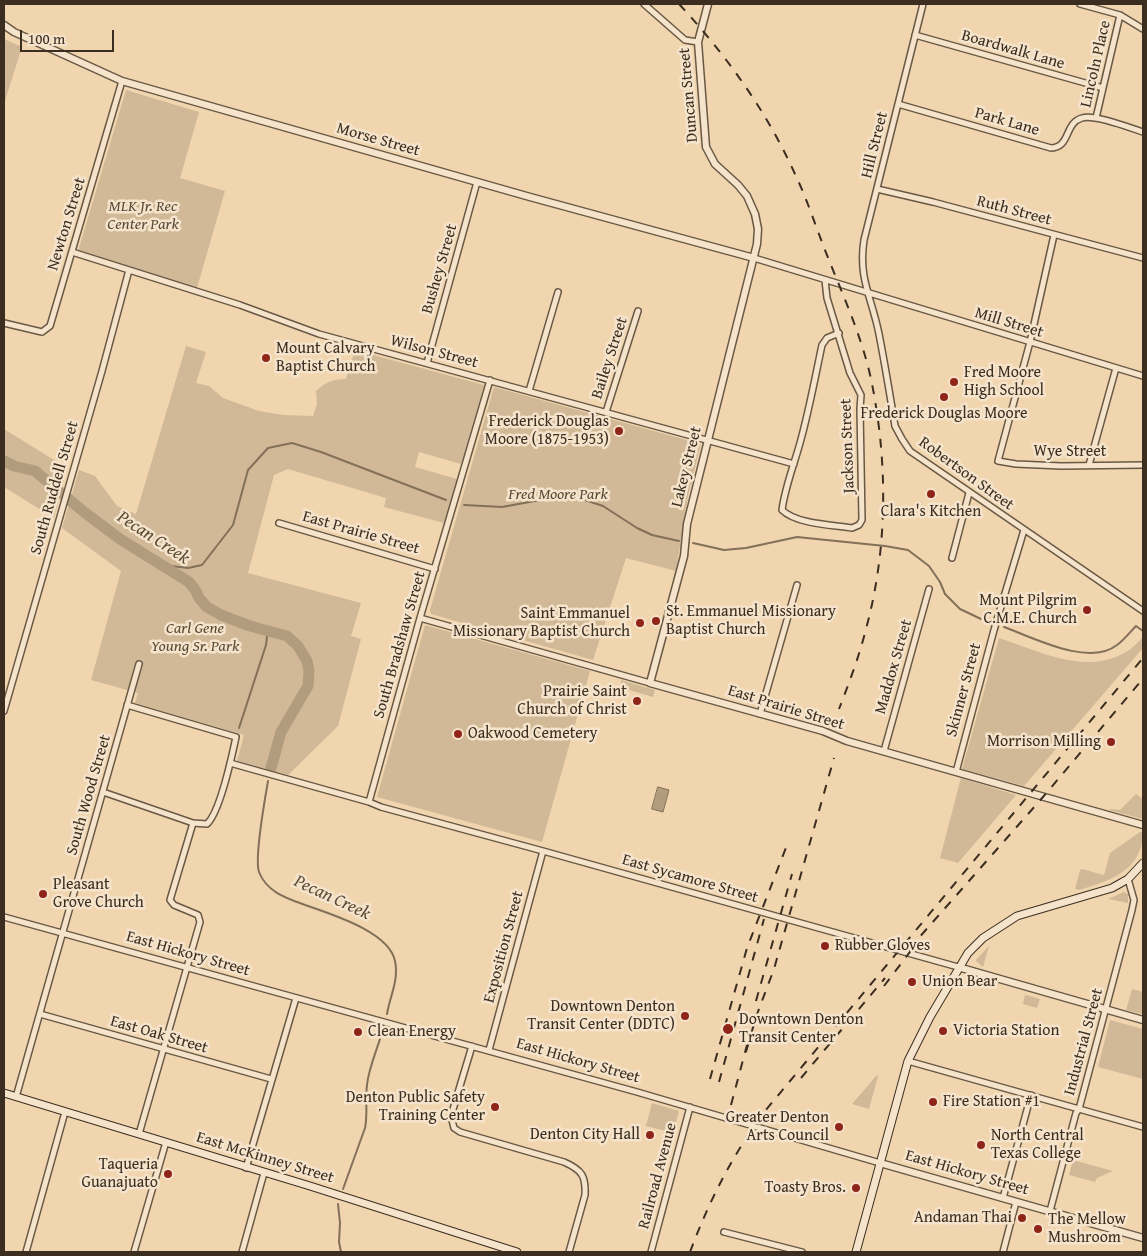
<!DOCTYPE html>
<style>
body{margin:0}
#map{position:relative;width:1147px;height:1256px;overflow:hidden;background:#f0d5af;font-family:"Gentium Book Plus",serif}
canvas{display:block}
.frame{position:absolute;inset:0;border:5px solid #3b2e20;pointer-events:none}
.scale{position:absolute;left:20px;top:30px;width:94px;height:22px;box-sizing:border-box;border:2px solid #3b2e20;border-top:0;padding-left:6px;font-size:15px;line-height:18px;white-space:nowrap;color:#3b2e20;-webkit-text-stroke:4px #f5e4cb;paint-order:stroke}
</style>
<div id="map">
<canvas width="1147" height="1256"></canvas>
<div class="frame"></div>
<div class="scale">100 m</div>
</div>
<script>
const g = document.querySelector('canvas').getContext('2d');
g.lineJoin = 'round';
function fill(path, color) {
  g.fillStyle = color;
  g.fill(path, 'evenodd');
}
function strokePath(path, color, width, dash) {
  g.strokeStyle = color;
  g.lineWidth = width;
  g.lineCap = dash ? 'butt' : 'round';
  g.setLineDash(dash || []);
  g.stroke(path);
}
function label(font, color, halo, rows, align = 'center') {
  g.font = font + ' "Gentium Book Plus",serif';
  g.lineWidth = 5;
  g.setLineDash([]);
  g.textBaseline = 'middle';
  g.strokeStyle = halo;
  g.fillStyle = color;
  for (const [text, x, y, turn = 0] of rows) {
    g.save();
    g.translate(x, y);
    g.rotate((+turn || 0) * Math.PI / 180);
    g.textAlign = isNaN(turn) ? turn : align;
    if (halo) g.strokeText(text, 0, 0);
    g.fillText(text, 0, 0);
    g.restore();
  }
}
fill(new Path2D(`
 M4 39 22 47 4 104Z
 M126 90 199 112 180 178 225 191 197 288 78 251Z
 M186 346 206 352 196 383 209 386 223 398 259 411 283 415 313 416 317 404 316 391C326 382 333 379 346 379L355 350 484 385 461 464 419 452 415 467 457 479 444 523 384 507 386 498 288 469 274 475 248 573 361 603 351 636 361 639 338 726 288 775 237 761 244 735 135 703 138 693 91 680 121 571 62 528 79 470 95 476 117 506 136 514Z
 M494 387 701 444 688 496 676 571 626 558 593 660 431 614 430 610Z
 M4 429 67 468 54 518 4 487Z
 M425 625 590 671 542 842 377 797Z
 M1143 637V648L1024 786 962 769 999 638C1039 651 1086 676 1126 652 1132 649 1138 642 1143 637Z
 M621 680 655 690 653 697 626 689 621 686Z
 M961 778 1016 795 958 863 940 858Z
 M1136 794 1143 799V819L1109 810 1111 809 1120 810Z
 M1140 832H1143C1143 870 1110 881 1079 890L1075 889 1080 870 1082 869 1104 875 1110 853Z
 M1124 892 1128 894V903L1108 899Z
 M989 946 983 967 976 961V960Z
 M1132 989 1143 992V1014L1126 1010Z
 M1025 995 1040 999 1037 1008 1023 1004Z
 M1110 1020 1143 1029V1079L1098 1067Z
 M877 1075 878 1076 869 1109 852 1104Z
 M652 1103 679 1111 673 1133 646 1126Z
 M1073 1160 1113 1171 1097 1178 1095 1182 1069 1175Z`), '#d1b997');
const water = new Path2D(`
 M658 787 669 790 663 812 652 809Z`);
fill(water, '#b29c7e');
strokePath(water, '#827058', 1);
strokePath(new Path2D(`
 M464 505 502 507 557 497H576L603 506 637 528 652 535 679 541
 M693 543 724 550 746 548 797 537 885 546 908 550 929 566 940 582 945 594 960 609 981 619
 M162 565 188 568 202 565 233 525 248 470 268 448 292 443 321 452 446 500
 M1004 627C1034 638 1089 667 1117 645 1124 640 1130 632 1136 626L1143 631
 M239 728 266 645 267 636 265 631
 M268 781C265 799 254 858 259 872 267 893 289 899 308 906 333 915 389 932 395 961 399 980 390 996 387 1014
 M343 1189 365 1128C368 1114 365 1100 367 1085 369 1066 378 1048 383 1029
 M338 1204 340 1223 339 1242 341 1252`), '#827058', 2);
strokePath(new Path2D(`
 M4 461 14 466 35 471 84 512 120 539 189 582 196 591 199 598 207 607 221 615 250 626 287 636 298 646 307 661 309 670 308 686 281 732 271 768`), '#b29c7e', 11);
const minor = new Path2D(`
 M644 4 685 40 698 42
 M923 4 864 240C858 279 872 298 879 334 885 365 890 395 895 426L902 439 910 451 1143 611
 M1080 4 1120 15 1143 29
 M915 35 1103 88
 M898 104 1051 148C1071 147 1064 123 1082 118 1095 114 1130 128 1143 132
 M1096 118 1120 15
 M877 189 933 202 1143 258
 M1054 235 1030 342 998 461 1016 464 1061 466 1143 465
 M72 252 240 305 319 334 794 464
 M754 258 1143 376
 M825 280 827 298 850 373 861 395 860 409 862 520 859 525 852 528C833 525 796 524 782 510 785 487 794 465 800 443 809 411 815 378 822 345L827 338 839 333
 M4 323 42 332 50 326 122 81
 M427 363 477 182
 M529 391 558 292
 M606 412 638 311
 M1089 465 1116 368
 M279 523 435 569
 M952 558 969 493
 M420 618 650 683
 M4 711 102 371 129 270
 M760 714 797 585
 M884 751 929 589
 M230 763 369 802 381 807 543 851 958 967
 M956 772 994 630 1024 530
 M103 792 193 823 207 824C220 812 232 756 236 737L127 705
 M369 802 420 618 490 380
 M4 917 637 1092 880 1163
 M40 1014 271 1079
 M472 1046 451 1116 454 1128 460 1132 564 1162C582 1170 586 1176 585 1195L569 1252
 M489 1050 543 851
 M908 1061 1143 1127
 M16 1097 139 664
 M139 1134 200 922 198 915 174 905 170 900 193 823
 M246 1168 296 998
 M1003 1198 1031 1095
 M1050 1211 1076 1113 1079 1109 1132 910 1134 900 1128 879
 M724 1232 802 1252
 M26 1252 65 1112
 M134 1252 166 1142
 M242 1252 264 1173
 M651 1252 690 1107
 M1003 1252 1016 1202`);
const tertiary = new Path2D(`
 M708 4 698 42 706 147 715 164 738 185 747 196 755 214 758 229 757 244 687 524 684 556 650 683 823 731 847 741 1143 825
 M4 25 14 32 122 81 530 197 754 258
 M958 967 1143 1020
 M880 1163 1143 1238`);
const secondary = new Path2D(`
 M4 1093 310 1186 517 1252
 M856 1252 908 1061 930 1017 968 953 983 938 1017 916 1112 888 1128 879 1143 863`);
strokePath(minor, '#685844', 8);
strokePath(tertiary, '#685844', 9);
strokePath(secondary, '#3b2e20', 9);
strokePath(minor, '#f5e4cb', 5);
strokePath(tertiary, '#f5e4cb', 6);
strokePath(secondary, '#f5e4cb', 7);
strokePath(new Path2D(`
 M679 4C726 55 766 110 795 174 806 197 814 221 823 245 840 289 861 333 871 379 888 461 888 548 866 629 859 657 849 683 839 709
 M909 949 1043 797 1141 681
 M884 986 916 944
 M756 1001 792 874
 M746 1052 756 1017 774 969 834 758
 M801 1078 885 978
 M710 1079 747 948 787 845
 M719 1082 764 919
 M731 1105 747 1045
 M690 1252C709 1201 733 1154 765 1111L1143 658`), '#3b2e20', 2, [9, 9]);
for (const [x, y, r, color] of [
 [266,358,5,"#8f2418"],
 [954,382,5,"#8f2418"],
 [944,397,5,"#8f2418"],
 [619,431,5,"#8f2418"],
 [931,494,5,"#8f2418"],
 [1087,610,5,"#8f2418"],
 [656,621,5,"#8f2418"],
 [640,623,5,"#8f2418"],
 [637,701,5,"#8f2418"],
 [458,734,5,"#8f2418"],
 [1111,742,5,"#8f2418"],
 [43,894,5,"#8f2418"],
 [825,946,5,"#8f2418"],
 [912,982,5,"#8f2418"],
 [685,1016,5,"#8f2418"],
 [728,1029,6,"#8f2418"],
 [943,1031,5,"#8f2418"],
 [358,1032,5,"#8f2418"],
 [933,1102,5,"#8f2418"],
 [495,1107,5,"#8f2418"],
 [839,1127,5,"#8f2418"],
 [650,1135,5,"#8f2418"],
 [981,1145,5,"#8f2418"],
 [168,1174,5,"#8f2418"],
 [856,1188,5,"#8f2418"],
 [1022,1218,5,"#8f2418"],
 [1038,1229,5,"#8f2418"]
]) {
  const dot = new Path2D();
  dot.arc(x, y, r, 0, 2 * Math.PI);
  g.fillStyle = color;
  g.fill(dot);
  strokePath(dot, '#f5e4cb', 2);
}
label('16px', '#3b2e20', '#f5e4cb', [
 ["Boardwalk Lane",1013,50,16],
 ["Lincoln Place",1096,64,-77],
 ["Duncan Street",689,95,-95],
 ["Park Lane",1007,122,16],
 ["Morse Street",378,140,16],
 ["Hill Street",875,145,-76],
 ["Ruth Street",1014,211,15],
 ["Newton Street",67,224,-73],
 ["Bushey Street",440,269,-74],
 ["Mill Street",1009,323,17],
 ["Wilson Street",434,352,15],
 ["Bailey Street",610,358,-72],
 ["Jackson Street",848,446,-92],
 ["Wye Street",1070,452],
 ["Lakey Street",687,467,-76],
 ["Robertson Street",966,474,36],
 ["South Ruddell Street",55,488,-74],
 ["East Prairie Street",361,533,16],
 ["South Bradshaw Street",400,645,-74],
 ["Maddox Street",894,667,-74],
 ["Skinner Street",964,690,-75],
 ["East Prairie Street",786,708,17],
 ["South Wood Street",89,795,-74],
 ["East Sycamore Street",690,879,16],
 ["Exposition Street",504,947,-75],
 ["East Hickory Street",188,954,16],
 ["East Oak Street",159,1035,16],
 ["Industrial Street",1084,1042,-75],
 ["East Hickory Street",578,1061,16],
 ["East McKinney Street",265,1158,17],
 ["East Hickory Street",967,1173,16],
 ["Railroad Avenue",658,1176,-75]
]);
label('italic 16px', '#594a38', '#f5e4cb', [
 ["MLK Jr. Rec",143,207],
 ["Center Park",143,225],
 ["Fred Moore Park",558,495],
 ["Carl Gene",195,629],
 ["Young Sr. Park",195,647]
]);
label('16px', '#3b2e20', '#f5e4cb', [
 ["Mount Calvary",276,349],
 ["Baptist Church",276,367],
 ["Fred Moore",964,373],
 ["High School",964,391],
 ["Frederick Douglas Moore",944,414,"center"],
 ["Frederick Douglas",609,422,"right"],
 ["Moore (1875-1953)",609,440,"right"],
 ["Clara's Kitchen",931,512,"center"],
 ["Mount Pilgrim",1077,601,"right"],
 ["C.M.E. Church",1077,619,"right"],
 ["St. Emmanuel Missionary",666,612],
 ["Baptist Church",666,630],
 ["Saint Emmanuel",630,614,"right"],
 ["Missionary Baptist Church",630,632,"right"],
 ["Prairie Saint",627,692,"right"],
 ["Church of Christ",627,710,"right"],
 ["Oakwood Cemetery",468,734],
 ["Morrison Milling",1101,742,"right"],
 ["Pleasant",53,885],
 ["Grove Church",53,903],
 ["Rubber Gloves",835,946],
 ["Union Bear",922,982],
 ["Downtown Denton",675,1007,"right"],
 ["Transit Center (DDTC)",675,1025,"right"],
 ["Downtown Denton",739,1020],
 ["Transit Center",739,1038],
 ["Victoria Station",953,1031],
 ["Clean Energy",368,1032],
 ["Denton Public Safety",485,1098,"right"],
 ["Training Center",485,1116,"right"],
 ["Fire Station #1",943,1102],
 ["Greater Denton",829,1118,"right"],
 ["Arts Council",829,1136,"right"],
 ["Denton City Hall",640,1135,"right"],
 ["North Central",991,1136],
 ["Texas College",991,1154],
 ["Taqueria",158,1165,"right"],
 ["Guanajuato",158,1183,"right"],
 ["Toasty Bros.",846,1188,"right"],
 ["Andaman Thai",1012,1218,"right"],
 ["The Mellow",1048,1220],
 ["Mushroom",1048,1238]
], 'left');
label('italic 18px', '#594a38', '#f5e4cb', [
 ["Pecan Creek",153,538,33],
 ["Pecan Creek",332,898,25]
]);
</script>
